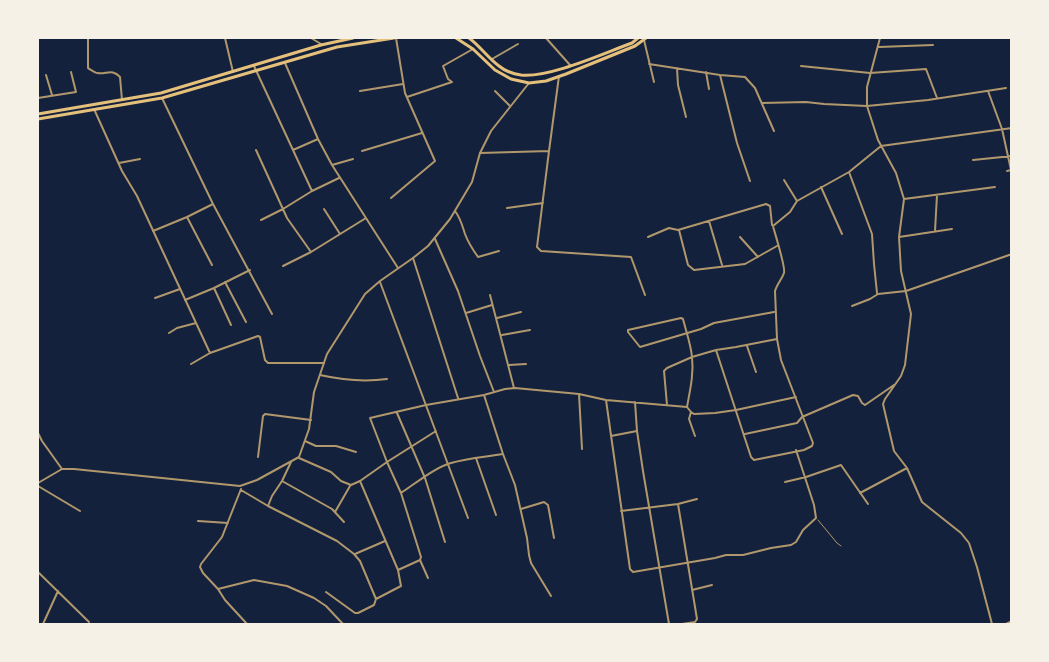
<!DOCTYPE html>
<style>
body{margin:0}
#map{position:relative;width:1049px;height:662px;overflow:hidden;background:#14213d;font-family:"DejaVu Sans",sans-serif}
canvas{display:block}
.frame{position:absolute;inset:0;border:39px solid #f6f1e7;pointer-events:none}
</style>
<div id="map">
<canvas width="1049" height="662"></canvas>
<div class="frame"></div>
</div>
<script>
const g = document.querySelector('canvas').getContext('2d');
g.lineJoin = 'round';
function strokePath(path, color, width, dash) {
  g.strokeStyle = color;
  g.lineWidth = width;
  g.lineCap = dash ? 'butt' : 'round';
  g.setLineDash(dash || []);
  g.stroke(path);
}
strokePath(new Path2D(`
 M818 520 837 543 841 546`), '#b1986c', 1);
strokePath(new Path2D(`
 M88 38V68C89 69 96 73 97 73 106 75 112 68 120 77L122 100
 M225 38 233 72
 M546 38 570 65
 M880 38 867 87V106L878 140 896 173 904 199 899 237 901 271 911 314 905 365 901 376 885 399 883 404 894 451 907 468 922 502 961 533 969 543 977 567 992 624
 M644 40 654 82
 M879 47 933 45
 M492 59 518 44
 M285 63 318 139 332 165 398 268
 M649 64 720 75 745 77 755 88 774 131
 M254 66 312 191
 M801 66 870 73 926 69 937 98
 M677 68 678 85 686 117
 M706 72 709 89
 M46 75 52 95
 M720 75 737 143 750 181
 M559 76 549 151 537 247 541 251 631 257 645 295
 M360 91 403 84
 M495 91 510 106
 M988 91 1002 129 1011 170 1007 171
 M407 97 452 82 448 79 443 66 473 49
 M38 98 76 92 71 72
 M162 98 213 204 272 314
 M762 103 806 102 824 104 867 106 928 100 1006 88
 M94 109 122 171 137 196 210 353
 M256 150 287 218 311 252
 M293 150 318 139
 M362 151 422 133
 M480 153 549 151
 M973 160 1012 156
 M119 163 140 159
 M332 165 353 159
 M849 172 872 234 874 264 877 293
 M784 180 797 201
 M821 187 842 234
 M391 198 435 161 405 93 396 38
 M904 199 995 187
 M507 208 543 203
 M324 209 340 234
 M455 211C461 219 462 225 465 234 468 242 473 250 478 257L499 251
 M187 217 212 265
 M261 220 283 209 312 191 339 178
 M709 221 722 265
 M679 230 688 265 694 270 745 264 777 246
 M153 231 187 217 213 204
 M935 231 937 195
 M648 237 669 228 678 230 766 204 770 206 772 225
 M740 237 758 257
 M899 237 952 229
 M435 239 458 291 480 356 494 392
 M413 258 458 398
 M283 266 311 252 366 218
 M225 282 246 322
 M380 282 468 518
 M214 288 231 325
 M490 295 514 388
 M155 298 180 289
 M185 300 214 288 250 270
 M852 306 870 299 878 294 906 291 1012 254
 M466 313 492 305
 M497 318 521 312
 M169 333 177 328 196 323
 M502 335 530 330
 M747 346 756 372
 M716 350 751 457 754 460 804 450 812 446 813 443 781 360 777 339 775 291C777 284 782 279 784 273 786 268 775 234 773 226L790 212 797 201 849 172 881 146 1012 128
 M191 364 210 353 258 336 260 337 265 360 268 363H324
 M509 365 526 364
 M320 375C342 380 364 382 387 379
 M579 394 582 449
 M484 395 503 454 515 485 527 538 529 555 531 563 551 596
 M606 400 630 569 633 572 715 558 726 555H743L771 548 791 545 796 542 803 530 816 518 814 505 796 450
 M635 402 637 431 643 471 669 624
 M667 405 664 371 667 368 692 357 716 350 736 347 777 339
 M687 407C690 390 694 374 692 357 691 345 686 331 683 319L681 318 628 330V332L640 347 701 329 714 323 774 312
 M687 407 691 412 694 414 715 413 736 410 796 397
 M691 412 689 419 695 436
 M397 413 425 478 445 542
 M38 433 42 441 62 469
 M745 434 797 423 802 417 853 395 858 396 862 403 865 405 894 385
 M611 436 637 431
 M305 441 316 446H336L356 452
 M258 457 263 416 265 414 311 420
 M299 458 331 472 341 481 351 485 360 481 387 462 436 431
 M476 458 496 515
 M282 481 332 509 344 522
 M785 482 806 477 841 465 868 504
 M38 486 80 511
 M241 489 222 537 201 564 200 567 203 573 218 589 225 600 247 624
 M241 490 268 506 337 541 354 554 360 561 376 599
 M401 493C416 483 434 468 451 463 468 458 485 457 503 454
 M860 493 907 468
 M678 504 697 619 695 622 682 624
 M268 506 272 496 282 481 291 462
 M521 509 544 502 548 505 554 538
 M621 511 678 504 697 499
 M335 512 350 486
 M198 521 228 523
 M355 554 385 541
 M398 570 420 560
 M38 572 89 622
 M428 578 420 560 421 557 401 493 387 462 370 418 426 405 484 395 505 389 515 388 579 394 606 400 687 407
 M218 589 254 580 287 586 314 598 326 606 343 624
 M692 590 712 585
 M326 592 355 613H358L374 605 376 599 401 586 398 570 360 481
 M43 624 58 591
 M1006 624 1012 621`), '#b1986c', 2);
strokePath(new Path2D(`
 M311 38 321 44
 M38 483 62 469H74L240 486 257 480 299 457 309 429 314 392 327 354 365 294 380 281 413 258 428 246 450 219 472 182 480 153 491 131 529 83`), '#b1986c', 2);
strokePath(new Path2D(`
 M456 38 473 49 495 70 511 79 529 83 546 81 566 74 635 46 646 38
 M469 38C480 46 488 58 499 66 505 71 514 74 521 75 550 78 604 53 632 43L638 38
 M38 114 161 93 321 45 353 38
 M38 119 162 98 337 47 394 38`), '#e5c07b', 3);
</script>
